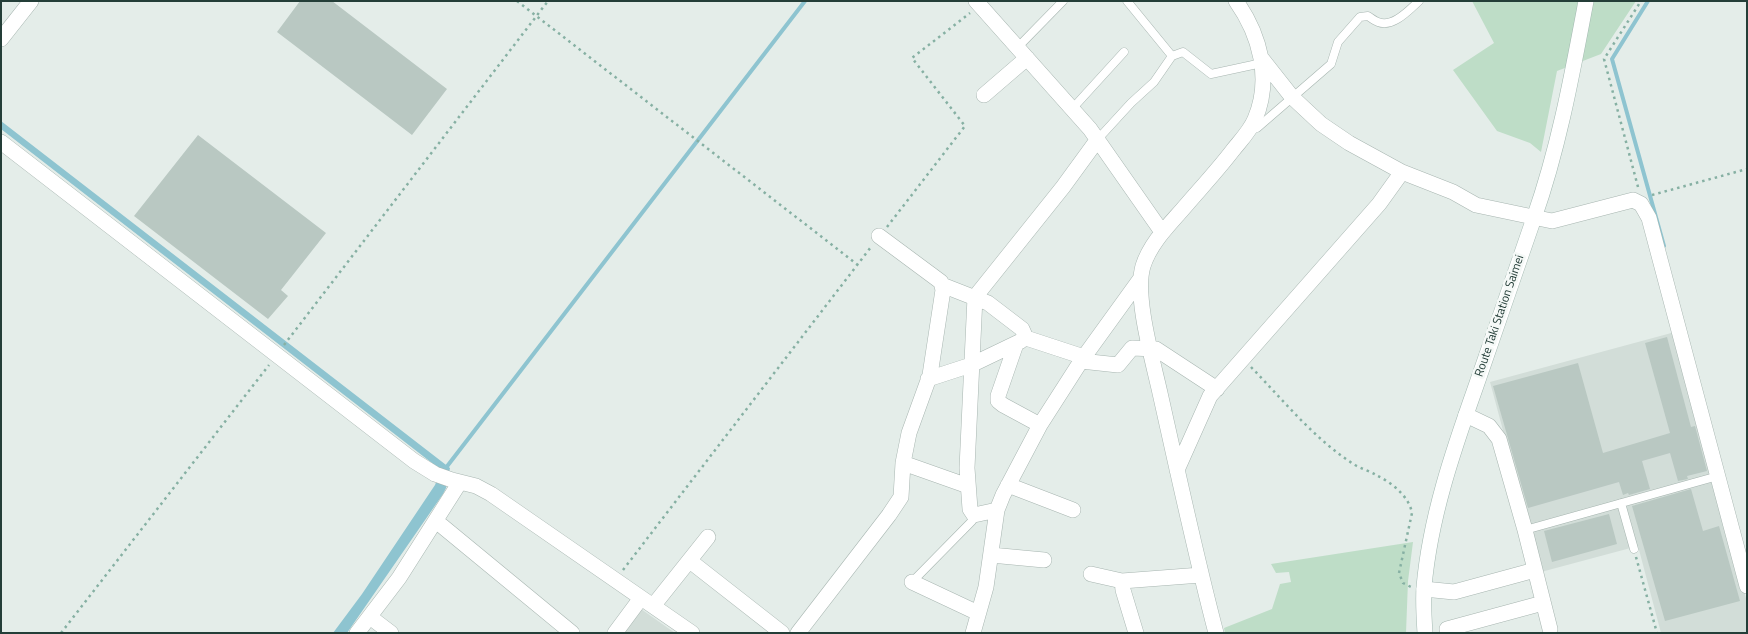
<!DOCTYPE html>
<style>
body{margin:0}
#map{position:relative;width:1748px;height:634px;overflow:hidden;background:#e4ede9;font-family:"Titillium Web",sans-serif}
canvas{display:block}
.frame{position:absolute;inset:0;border:2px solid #243e38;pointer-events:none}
</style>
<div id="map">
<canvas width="1748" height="634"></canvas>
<div class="frame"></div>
</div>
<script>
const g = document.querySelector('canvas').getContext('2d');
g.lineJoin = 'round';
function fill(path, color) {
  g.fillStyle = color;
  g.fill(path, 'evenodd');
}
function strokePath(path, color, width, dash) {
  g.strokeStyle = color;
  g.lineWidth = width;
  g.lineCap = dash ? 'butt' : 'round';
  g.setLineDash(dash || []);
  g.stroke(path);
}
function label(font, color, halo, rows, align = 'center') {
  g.font = font + ' "Titillium Web",sans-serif';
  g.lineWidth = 5;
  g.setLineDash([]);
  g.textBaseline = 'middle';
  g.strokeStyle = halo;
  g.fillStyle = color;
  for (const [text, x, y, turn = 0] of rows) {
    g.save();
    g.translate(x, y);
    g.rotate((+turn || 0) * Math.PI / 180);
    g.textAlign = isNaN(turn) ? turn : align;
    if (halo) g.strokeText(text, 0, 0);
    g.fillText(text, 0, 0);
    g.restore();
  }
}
fill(new Path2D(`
 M1675 332 1747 602V633H1661L1638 546 1541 572 1490 382Z
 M641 609 675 633H624Z`), '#d2ddd8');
fill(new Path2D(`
 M1472 1H1636L1601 54 1557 71 1541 152 1530 143 1497 131 1453 70 1494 43Z
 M1413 542 1408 581 1406 633H1225L1224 628 1272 609 1280 584 1291 582 1289 572 1276 573 1271 564Z`), '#beddc7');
fill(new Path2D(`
 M1 121 450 468 446 488 443 494 347 633H333L362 594 435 485 441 470 1 129Z`), '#8ec4d0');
strokePath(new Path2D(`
 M1648 1 1612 59 1664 246
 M445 469 805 1`), '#8ec4d0', 4);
fill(new Path2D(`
 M300 1H332L447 89 412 135 277 32Z
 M198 135 326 233 281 290 288 296 268 319 134 216Z
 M1667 337 1691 427 1695 426 1707 471 1687 476 1688 479 1678 481 1670 453 1642 461 1650 489 1629 495 1628 493 1623 495 1619 482 1528 508 1493 386 1578 363 1603 453 1670 433 1645 343Z
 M1691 489 1703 531 1719 526 1740 601 1665 621 1632 506Z
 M1609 514 1617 544 1552 562 1544 531Z`), '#b9c8c2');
const service = new Path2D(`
 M1127 1 1172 56
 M1018 47 1063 1
 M1072 109 1124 52
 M1253 129 1257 128 1331 64 1338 42 1360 17 1368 16C1371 18 1375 21 1378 22 1393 28 1409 10 1419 1
 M1098 139 1131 103 1154 82 1172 56 1183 52 1211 74 1262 63
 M1621 503 1634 549
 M1525 530 1718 476
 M912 582 972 521 974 515`);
const minor = new Path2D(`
 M976 1 1090 129 1162 232
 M1262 59 1292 97 1321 124 1349 143 1402 172 1453 192 1476 205 1552 221 1633 200 1641 204 1649 218 1747 586
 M984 95 1027 58
 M1 142 414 461 435 474 452 480 476 486 491 494 692 633
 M942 285 988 303 1022 329 1026 338 1084 357
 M1016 344 998 396V401L1003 405 1040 425
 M1081 361 1118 365 1132 348 1156 349 1217 389
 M928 379 971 365 1021 341
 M1466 415 1489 426 1499 439 1525 530 1550 629
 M903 463 968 486
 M1177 470 1210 396 1379 204 1402 172
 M1008 485 1073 510
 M997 510 974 515 970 509 967 468 975 297 1063 187 1098 139
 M436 521 572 633
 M991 555 1044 560
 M690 561 782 633
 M1091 574 1122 581 1201 575
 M1122 581 1123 590 1136 633
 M912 582 978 613
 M1424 589 1454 592 1535 570
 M653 606 708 537
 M370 617 391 633
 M1447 629 1543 603
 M357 633 399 578 460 482
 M615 633 641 598
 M798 633 889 515 901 497 903 463 909 433 930 375 943 290 941 282 879 236
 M973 633 986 587 997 510 1003 495 1040 425 1081 361 1141 278
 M1216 633C1195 553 1178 473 1160 393 1153 361 1134 296 1143 266 1150 244 1167 227 1182 210 1199 190 1217 171 1233 150 1241 140 1250 131 1255 119 1272 79 1260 35 1236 1`);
const tertiary = new Path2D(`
 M1 39 31 1`);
const secondary = new Path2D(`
 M1425 633C1424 618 1423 602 1424 587 1430 518 1453 451 1476 386 1495 330 1515 274 1534 218 1559 147 1572 75 1586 1`);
strokePath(service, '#a7b5b0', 9);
strokePath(minor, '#a7b5b0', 16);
strokePath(tertiary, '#a7b5b0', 16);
strokePath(secondary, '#a3b8b1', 16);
strokePath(new Path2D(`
 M517 1 858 265
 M1638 187 1604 59 1641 1
 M1652 195 1747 169
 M887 227 965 126 912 58 970 13
 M284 345 548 1
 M1251 367C1284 401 1315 440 1355 465 1362 469 1370 471 1376 475 1391 482 1409 496 1412 513L1399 573 1403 583 1411 587
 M1636 557 1657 633
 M623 570 871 247
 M61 633 269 365`), '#86b0a3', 2.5, [2.5, 4]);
strokePath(service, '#fff', 8);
strokePath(minor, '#fff', 15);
strokePath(tertiary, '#fff', 15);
strokePath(secondary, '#fff', 15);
label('12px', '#243e38', '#f5f9f7', [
 ["Route Taki Station Saimei",1500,316,-71]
]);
</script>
